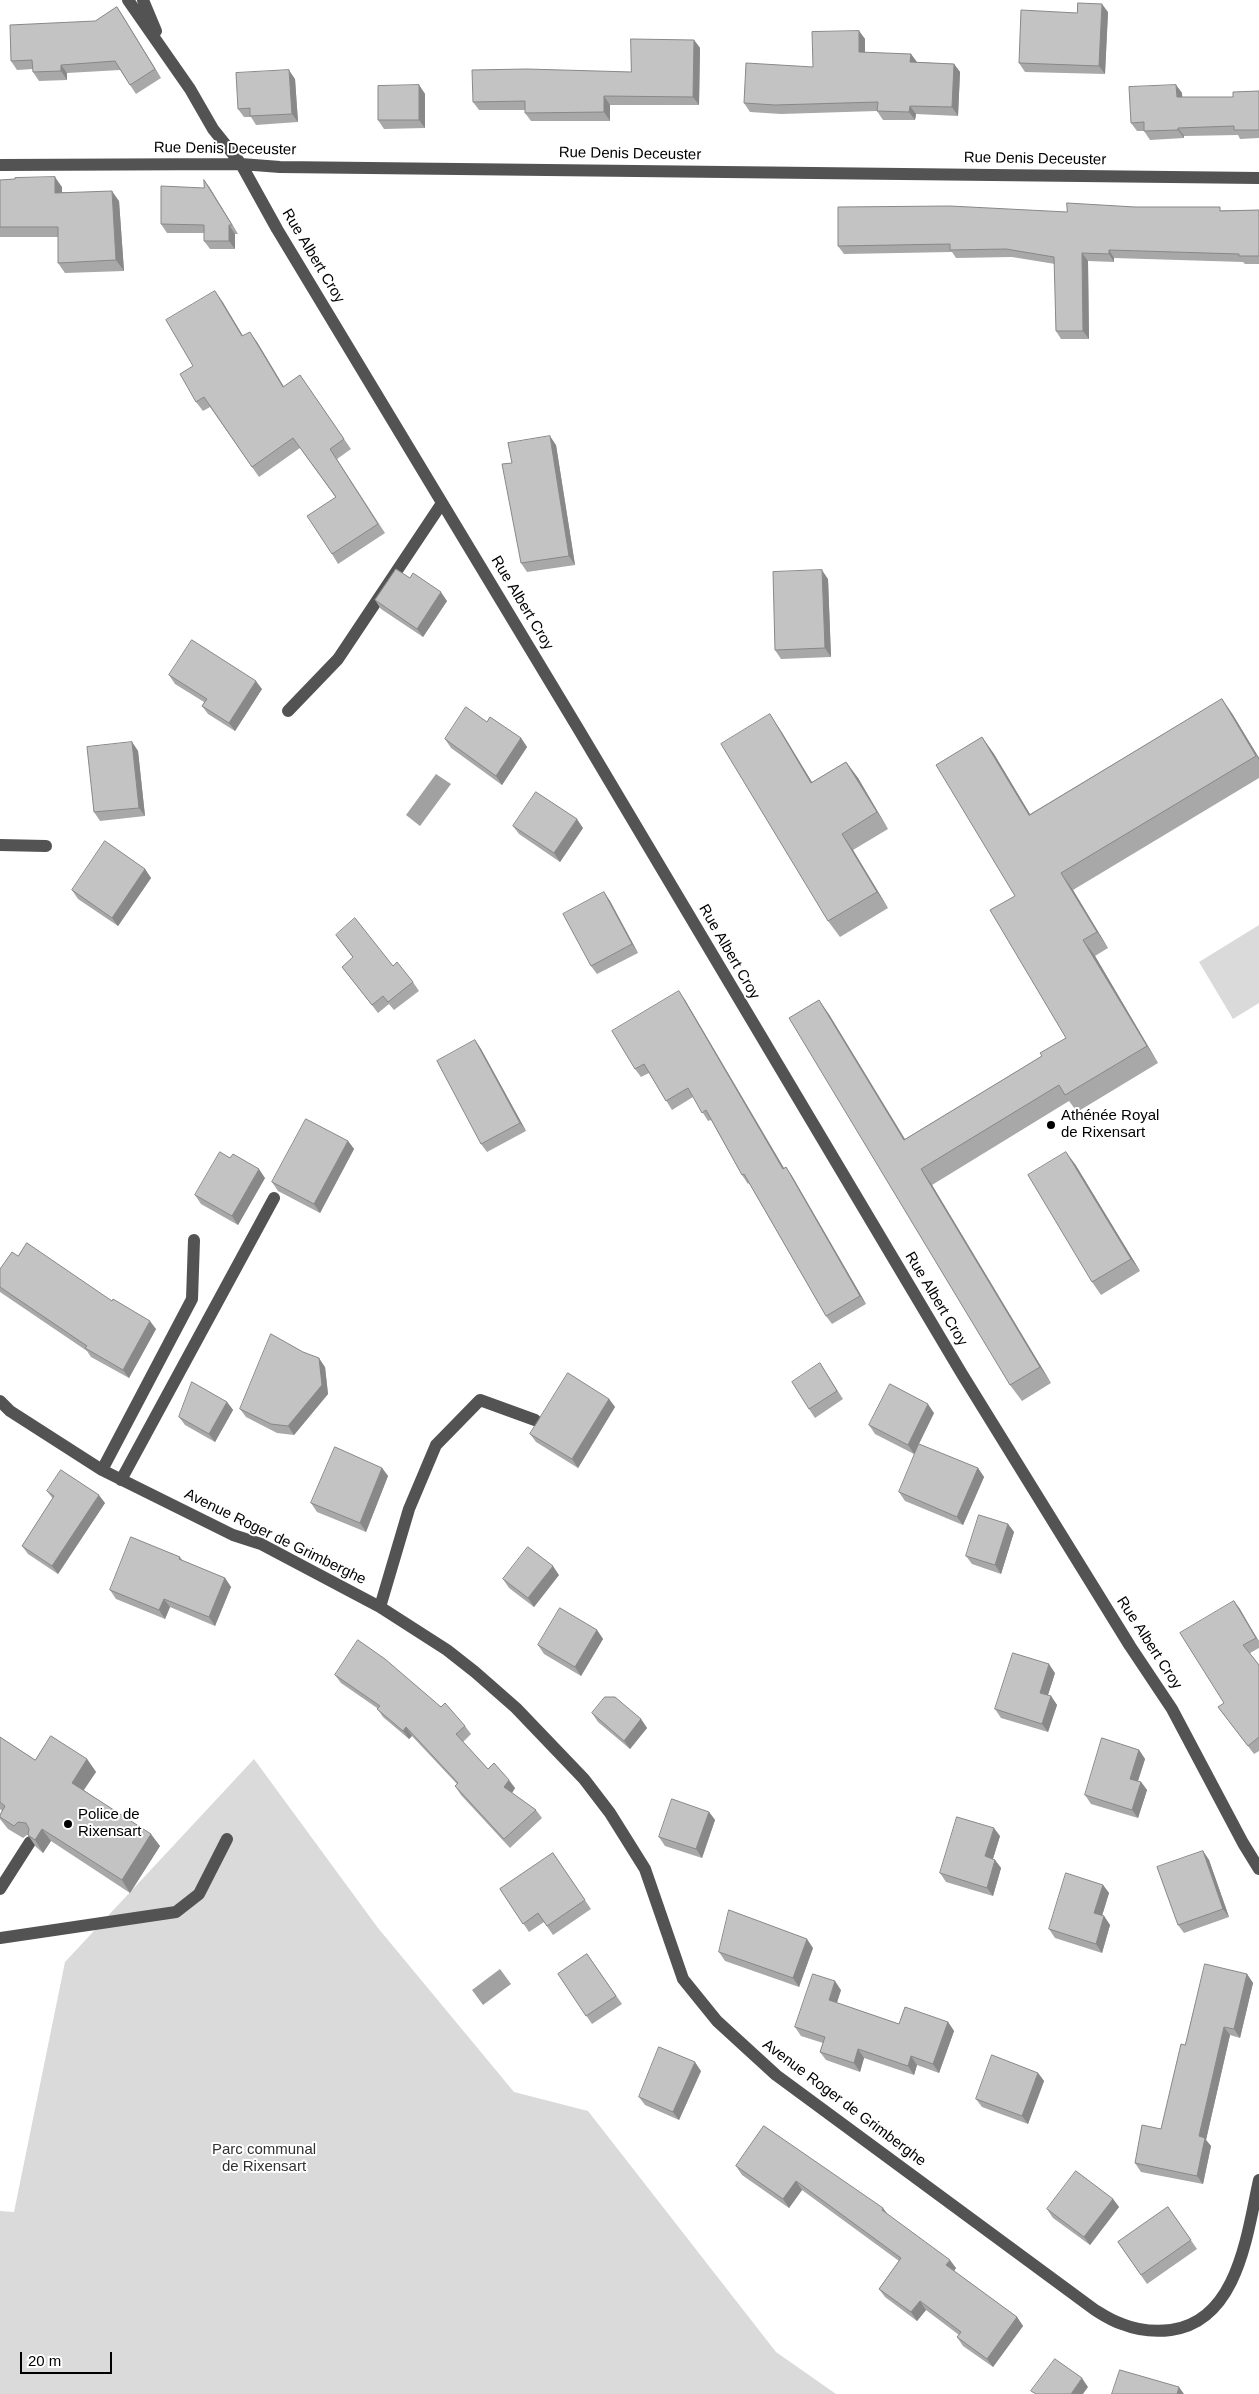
<!DOCTYPE html>
<meta charset="utf-8">
<style>
body{margin:0}
#map{position:relative;width:1259px;height:2394px;overflow:hidden;background:#fff;font-family:Arial,sans-serif}
canvas{display:block}
.scale{position:absolute;left:20px;top:2352px;width:92px;height:22px;box-sizing:border-box;border:2px solid #000;border-top:0;padding-left:6px;font-size:15px;line-height:18px;white-space:nowrap;color:#000;-webkit-text-stroke:4px #fff;paint-order:stroke}
</style>
<div id="map">
<canvas width="1259" height="2394"></canvas>
<div class="scale">20 m</div>
</div>
<script>
const g = document.querySelector('canvas').getContext('2d');
g.lineJoin = 'round';
function fill(path, color) {
  g.fillStyle = color;
  g.fill(path, 'evenodd');
}
function strokePath(path, color, width, dash) {
  g.strokeStyle = color;
  g.lineWidth = width;
  g.lineCap = dash ? 'butt' : 'round';
  g.setLineDash(dash || []);
  g.stroke(path);
}
function label(font, color, halo, rows, align = 'center') {
  g.font = font + ' Arial,sans-serif';
  g.lineWidth = 4;
  g.setLineDash([]);
  g.textBaseline = 'middle';
  g.strokeStyle = halo;
  g.fillStyle = color;
  for (const [text, x, y, turn = 0] of rows) {
    g.save();
    g.translate(x, y);
    g.rotate((+turn || 0) * Math.PI / 180);
    g.textAlign = isNaN(turn) ? turn : align;
    if (halo) g.strokeText(text, 0, 0);
    g.fillText(text, 0, 0);
    g.restore();
  }
}
fill(new Path2D(`
 M1259 925V1003L1233 1019 1199 962Z
 M254 1759 378 1928 514 2092 588 2111 776 2352 836 2394H0V2211L14 2212 65 1962Z`), '#dadada');
fill(new Path2D(`
 M436 774 451 784 420 826 406 815Z
 M500 1969 511 1984 483 2005 472 1990Z`), '#a1a1a1');
strokePath(new Path2D(`
 M128 0 190 89 213 129 241 164 277 229 579 730 962 1374 1130 1646 1172 1709 1243 1843 1259 1869
 M143 0 156 31
 M0 165 241 164 280 167 1259 178
 M288 711 338 659 442 503
 M0 845 46 846
 M0 1401 10 1411 102 1470 233 1535 261 1544 380 1607 447 1650 475 1672 516 1708 584 1779 610 1813 645 1869 683 1979 717 2021 776 2075 1095 2310C1103 2315 1112 2321 1122 2324 1137 2330 1155 2332 1171 2330 1238 2321 1247 2234 1259 2180
 M102 1470 192 1299 194 1240
 M121 1480 274 1198
 M380 1607 409 1509 436 1445 480 1400 535 1420
 M0 1889 30 1842
 M0 1938 176 1912 199 1894 227 1839`), '#535353', 12);
fill(new Path2D(`
 M117 7 161 78 136 94 120 70 67 73V80L39 81 33 72V69L17 70 11 61 95 21Z
 M1108 12 1105 74 1025 72 1019 63 1077 13Z
 M859 31 865 39V53L911 54 916 62 954 64 960 72 958 116 916 114 915 120H883L877 111 781 114 750 112 744 103 813 67Z
 M694 40 700 48 699 105H610V121H531L525 113V110H479L473 102 631 72Z
 M295 79 298 122 256 125 251 117H244L238 109Z
 M419 85 425 94V128L384 129 378 120Z
 M1176 85 1182 93V97H1233L1259 91V138L1240 139 1238 135 1184 136V138L1150 140 1144 131H1137L1131 123Z
 M0 180 62 187V192L119 201 124 271 65 273 58 263V237H0Z
 M204 180 238 234H235V249H210L204 241V233H167L161 224 204 188Z
 M1259 210V264H1245L1243 262 1114 258V262L1088 261 1089 339H1061L1056 331 1055 264 1012 257 956 258 952 252 844 254 838 246 1067 212Z
 M222 301 243 336 257 342 284 387 300 375 351 449 337 459 385 533 338 564 332 554 336 498 300 448 259 477 210 407 203 411 196 402 193 366Z
 M556 445 575 565 527 572 521 563 512 463Z
 M410 578 447 601 423 637 381 609 375 600Z
 M828 579 831 657 781 659 775 650Z
 M169 675 262 689 235 731 208 714 202 706 204 702 175 684Z
 M1222 699 1233 715 1259 758V778L1073 890 1108 948 1095 956 1158 1063 1077 1112 1069 1101 932 1185 1051 1383 1022 1401 1010 1385 819 1000 830 1016 905 1139 1042 1056 1066 1038 1015 896 982 737 994 754 1030 814Z
 M487 722 521 738 527 747 502 785 451 748 445 739Z
 M781 731 812 782 846 762 858 778 888 829 853 850 888 908 840 937 828 921Z
 M132 742 138 751 145 816 100 821 94 812Z
 M513 826 583 828 560 862 519 834Z
 M145 869 151 878 118 926 78 899 72 890Z
 M604 892 610 901 638 953 597 974 591 966Z
 M336 935 393 966 413 982 419 991 394 1010 389 1004 378 1013 342 967 353 958Z
 M685 1000 784 1168 786 1167 792 1176 866 1304 832 1324 826 1316 749 1183 748 1184 742 1175 711 1120 708 1121 693 1097 672 1110 649 1073 641 1077 635 1069Z
 M475 1040 481 1049 526 1131 487 1152 481 1144Z
 M348 1141 354 1149 320 1213 278 1191 272 1182Z
 M1075 1164 1140 1271 1101 1295 1092 1282Z
 M265 1178 238 1225 201 1204 195 1195Z
 M18 1256 112 1301 156 1329 129 1378 91 1357 87 1351 0 1292V1269Z
 M820 1363 843 1399 815 1418 809 1409Z
 M325 1367 328 1394 294 1435 277 1433 246 1417 240 1409Z
 M609 1399 615 1407 578 1468 536 1442 530 1434Z
 M227 1402 233 1410 215 1442 185 1425 179 1417Z
 M934 1413 914 1454 875 1434 869 1425Z
 M382 1468 388 1476 366 1532 317 1512 311 1503Z
 M978 1468 984 1477 963 1525 905 1501 899 1492Z
 M47 1491 105 1503 58 1574 28 1554 22 1546 53 1499Z
 M1008 1524 1014 1532 1001 1574 972 1564 966 1556Z
 M180 1557 183 1561 225 1578 231 1587 215 1626 170 1607 165 1619 116 1599 110 1590Z
 M559 1575 534 1607 509 1588 503 1579Z
 M1234 1601 1259 1641V1648L1250 1653 1259 1665V1751L1254 1754 1218 1707 1224 1703Z
 M597 1630 603 1639 581 1676 544 1654 538 1645Z
 M1055 1673 1048 1695 1051 1696 1057 1705 1048 1732 1001 1718 995 1709Z
 M335 1675 441 1707 465 1726 471 1734 463 1742 488 1769 515 1788 512 1793 536 1810 542 1818 510 1848 461 1795 455 1786 457 1784 412 1736 409 1739 383 1717 377 1708 341 1683Z
 M592 1713 641 1719 647 1728 630 1749 598 1722Z
 M0 1737 35 1760 87 1759 96 1772 84 1790 160 1846 130 1893 51 1841 43 1853 36 1847 28 1835H27L23 1838 8 1829 0 1819V1815L2 1811 0 1809Z
 M1139 1750 1145 1759 1138 1781 1141 1782 1147 1790 1138 1818 1091 1804 1085 1795Z
 M709 1812 715 1820 702 1858 665 1846 659 1837Z
 M1000 1836 993 1859 995 1860 1001 1868 993 1896 946 1882 940 1873Z
 M1203 1851 1209 1860 1229 1917 1184 1933 1178 1925Z
 M553 1853 591 1909 553 1935 544 1922 529 1932 500 1889Z
 M1103 1885 1109 1893 1102 1916H1104L1110 1925 1102 1953 1055 1938 1049 1929Z
 M813 1948 799 1987 725 1961 719 1952Z
 M587 1954 622 2004 592 2024 558 1974Z
 M1247 1974 1253 1983 1240 2038 1230 2035 1206 2140 1211 2146 1203 2184 1141 2172 1135 2163 1161 2129 1185 2045Z
 M841 1990 837 2003 899 2024 948 2022 954 2031 939 2073 917 2065 914 2075 864 2058 860 2072 826 2060 820 2052 823 2043 801 2036 795 2027Z
 M701 2071 679 2120 645 2105 639 2097Z
 M1038 2073 1044 2081 1028 2124 982 2107 976 2099Z
 M764 2126 888 2215 956 2268 954 2271 1017 2317 1023 2326 993 2367 963 2346 957 2337 959 2335 926 2310 917 2321 885 2297 879 2289 899 2261 802 2190 789 2208 742 2175 736 2166Z
 M1113 2199 1119 2207 1090 2245 1053 2218 1047 2209Z
 M1168 2207 1197 2249 1147 2284 1118 2242Z`), '#a8a8a8');
fill(new Path2D(`
 M1102 4 1108 12 1105 74 1099 66Z
 M117 7 123 16 161 78 155 69Z
 M859 31 865 39V61L859 52Z
 M694 40 700 48 699 105 693 97Z
 M911 54 917 62H910Z
 M954 64 960 72 958 116 952 107Z
 M61 65 67 73V80L61 71Z
 M289 70 295 79 298 122 292 114Z
 M419 85 425 94V128L419 120Z
 M1176 85 1182 93 1183 106 1177 97Z
 M604 96 610 105V121L604 112Z
 M910 106 916 114 915 120 909 112Z
 M1178 128 1184 136V138L1178 130Z
 M55 177 62 187V203L55 193Z
 M204 180 210 188 238 234 232 225Z
 M112 191 119 201 124 271 116 260Z
 M229 225 235 234V249L229 241Z
 M1109 250 1114 258V262L1109 254Z
 M1082 253 1088 261 1089 339 1083 331Z
 M215 291 222 301 249 346 242 336Z
 M250 332 257 342 290 397 283 387Z
 M550 436 556 445 575 565 569 556Z
 M822 570 828 579 831 657 825 648Z
 M441 592 447 601 423 637 417 629Z
 M256 681 262 689 235 731 229 723Z
 M1222 699 1233 715 1259 758V760Z
 M770 714 781 731 822 799 811 783Z
 M982 737 994 754 1040 831 1029 815Z
 M521 738 527 747 502 785 496 776Z
 M132 742 138 751 145 816 139 808Z
 M846 762 858 778 888 829 877 812Z
 M577 819 583 828 560 862 554 853Z
 M842 834 853 850 888 908 877 892Z
 M145 869 151 878 118 926 112 918Z
 M1061 873 1073 890 1108 948 1097 932Z
 M604 892 610 901 638 953 632 944Z
 M1083 940 1095 956 1158 1063 1147 1046Z
 M679 991 685 1000 789 1177 783 1169Z
 M819 1000 830 1016 915 1156 904 1140Z
 M475 1040 481 1049 526 1131 520 1123Z
 M348 1141 354 1149 320 1213 314 1204Z
 M1066 1152 1075 1164 1140 1271 1131 1259Z
 M786 1167 792 1176 866 1304 860 1296Z
 M259 1169 265 1178 238 1225 232 1216Z
 M921 1169 932 1185 1051 1383 1040 1367Z
 M150 1321 156 1329 129 1378 123 1370Z
 M319 1358 325 1367 328 1394 294 1435 288 1426Z
 M609 1399 615 1407 578 1468 572 1459Z
 M227 1402 233 1410 215 1442 209 1434Z
 M928 1404 934 1413 914 1454 908 1445Z
 M382 1468 388 1476 366 1532 360 1523Z
 M978 1468 984 1477 963 1525 957 1517Z
 M99 1495 105 1503 58 1574 52 1566Z
 M1008 1524 1014 1532 1001 1574 995 1565Z
 M553 1566 559 1575 534 1607 528 1598Z
 M225 1578 231 1587 215 1626 209 1617Z
 M164 1599 170 1607 165 1619 159 1610Z
 M1234 1601 1240 1609 1259 1642 1256 1638Z
 M597 1630 603 1639 581 1676 575 1667Z
 M1049 1664 1055 1673 1046 1701 1040 1693Z
 M1051 1696 1057 1705 1048 1732 1042 1724Z
 M641 1719 647 1728 630 1749 624 1741Z
 M406 1727 412 1736 409 1739 403 1731Z
 M1139 1750 1145 1759 1136 1787 1130 1779Z
 M87 1759 96 1772 80 1795 72 1783Z
 M509 1780 515 1788 510 1796 504 1787Z
 M1141 1782 1147 1790 1138 1818 1132 1810Z
 M709 1812 715 1820 702 1858 696 1849Z
 M994 1828 1000 1836 991 1865 985 1856Z
 M42 1829 51 1841 43 1853 35 1840Z
 M151 1834 160 1846 130 1893 122 1880Z
 M1203 1851 1209 1860 1229 1917 1223 1909Z
 M995 1860 1001 1868 993 1896 987 1888Z
 M1103 1885 1109 1893 1100 1922 1094 1913Z
 M1104 1916 1110 1925 1102 1953 1096 1944Z
 M807 1939 813 1948 799 1987 793 1978Z
 M1247 1974 1253 1983 1240 2038 1234 2029Z
 M835 1981 841 1990 835 2008 829 2000Z
 M948 2022 954 2031 939 2073 933 2064Z
 M1224 2027 1230 2035 1206 2140 1211 2146 1203 2184 1197 2176 1199 2136Z
 M858 2049 864 2058 860 2072 854 2063Z
 M911 2056 917 2065 914 2075 908 2066Z
 M695 2062 701 2071 679 2120 673 2112Z
 M1038 2073 1044 2081 1028 2124 1022 2116Z
 M796 2181 802 2190 789 2208 783 2199Z
 M1113 2199 1119 2207 1090 2245 1084 2237Z
 M883 2208 889 2216 882 2210Z
 M950 2260 956 2268 952 2274 946 2265Z
 M920 2301 926 2310 917 2321 911 2312Z
 M1017 2317 1023 2326 993 2367 987 2359Z
 M1082 2378 1088 2387 1083 2394H1071Z
 M1179 2387 1184 2394H1177Z`), '#888');
const building = new Path2D(`
 M1078 3 1102 4 1099 66 1019 63 1021 10 1077 13Z
 M117 7 155 69 130 85 115 61 61 65V71L33 72 32 60 11 61 10 25 95 21Z
 M859 31V52L911 54 910 62 954 64 952 107 910 106 909 112 877 111 878 102 775 105 744 103 746 63 813 67 812 32Z
 M631 39 694 40 693 97 604 96V112L525 113V101L473 102 472 70 527 69 631 72Z
 M289 70 292 114 250 116V108L238 109 236 73Z
 M419 85V120H378V86Z
 M1176 85 1177 97H1233V92L1259 91V130H1234V126L1178 128V130L1144 131V122L1131 123 1129 87Z
 M55 177V193L112 191 116 260 58 263V227H0V180L15 179V178Z
 M204 180 232 225H229V241H204V225L161 224V186L204 188Z
 M1067 203 1135 207H1220V211L1259 210V256H1239V254L1109 250V254L1082 253 1083 331H1056L1054 257 1006 249 950 250V244L838 246V207L950 206 1067 212Z
 M215 291 242 336 250 332 283 387 300 375 344 439 330 449 378 524 332 554 307 516 336 497 293 438 252 467 204 397 196 402 180 374 193 366 166 320Z
 M550 436 569 556 521 563 502 464 512 463 508 443Z
 M396 569 410 578 413 573 441 592 417 629 375 600Z
 M822 570 825 648 775 650 773 572Z
 M192 640 256 681 229 723 202 706 207 699 169 675Z
 M1222 699 1256 756 1061 873 1097 932 1083 940 1147 1046 1065 1095 1059 1085 921 1169 1040 1367 1010 1385 789 1018 819 1000 904 1140 1042 1056 1040 1053 1066 1038 990 910 1015 896 936 765 982 737 1029 815Z
 M466 707 487 722 490 717 521 738 496 776 445 739Z
 M770 714 811 783 846 762 877 812 842 834 877 892 828 921 721 744Z
 M132 742 139 808 94 812 87 747Z
 M536 792 577 819 554 853 513 826Z
 M105 841 145 869 112 918 72 890Z
 M604 892 632 944 591 966 563 914Z
 M355 918 393 966 397 962 413 982 388 1002 383 996 372 1005 342 967 353 957 336 935Z
 M679 991 783 1169 786 1167 860 1296 826 1316 744 1174 742 1175 706 1110 702 1113 688 1088 666 1101 644 1064 635 1069 612 1031Z
 M475 1040 520 1123 481 1144 437 1061Z
 M306 1119 348 1141 314 1204 272 1182Z
 M220 1152 230 1158 233 1154 259 1169 232 1216 195 1195Z
 M1066 1152 1131 1259 1092 1282 1028 1175Z
 M27 1243 112 1301 113 1299 150 1321 123 1370 85 1348 87 1346 0 1287V1269L12 1252 18 1256Z
 M271 1334 303 1352 319 1358 322 1385 288 1426 271 1424 240 1409Z
 M820 1363 837 1391 809 1409 792 1382Z
 M568 1373 609 1399 572 1459 530 1434Z
 M192 1382 227 1402 209 1434 179 1417Z
 M890 1384 928 1404 908 1445 869 1425Z
 M919 1444 978 1468 957 1517 899 1492Z
 M335 1447 382 1468 360 1523 311 1503Z
 M61 1470 99 1495 52 1566 22 1546 54 1496 47 1491Z
 M979 1515 1008 1524 995 1565 966 1556Z
 M131 1537 180 1557 179 1559 225 1578 209 1617 164 1599 159 1610 110 1590Z
 M528 1547 553 1566 528 1598 503 1579Z
 M1234 1601 1256 1638 1243 1645 1259 1665V1737L1248 1746 1218 1707 1224 1703 1180 1633Z
 M560 1608 597 1630 575 1667 538 1645Z
 M358 1640 385 1659 441 1707 445 1703 465 1726 456 1734 488 1769 494 1763 509 1780 504 1787 536 1810 504 1839 455 1786 458 1783 406 1727 403 1731 377 1709 380 1706 335 1675Z
 M1013 1653 1049 1664 1040 1693 1051 1696 1042 1724 995 1709Z
 M605 1697H615L641 1719 624 1741 592 1713Z
 M51 1736 87 1759 72 1783 151 1834 122 1880 42 1829 35 1840 28 1835 29 1829 26 1823 18 1822 14 1826 0 1817V1815L5 1806 0 1802V1737L35 1760Z
 M1102 1738 1139 1750 1130 1779 1141 1782 1132 1810 1085 1795Z
 M672 1799 709 1812 696 1849 659 1837Z
 M957 1817 994 1828 985 1856 995 1860 987 1888 940 1873Z
 M1203 1851 1223 1909 1178 1925 1157 1867Z
 M553 1853 585 1900 547 1926 538 1913 523 1924 500 1889Z
 M1066 1873 1103 1885 1094 1913 1104 1916 1096 1944 1049 1929Z
 M729 1910 807 1939 793 1978 719 1952Z
 M587 1954 616 1996 586 2016 558 1974Z
 M1205 1964 1247 1974 1234 2029 1224 2027 1199 2136 1205 2138 1197 2176 1135 2163 1142 2125 1161 2129 1181 2044 1185 2045Z
 M813 1974 835 1981 829 2000 899 2024 905 2007 948 2022 933 2064 911 2056 908 2066 858 2049 854 2063 820 2052 825 2037 795 2027Z
 M659 2047 695 2062 673 2112 639 2097Z
 M992 2055 1038 2073 1022 2116 976 2099Z
 M764 2126 883 2208 882 2210 950 2260 946 2265 1017 2317 987 2359 957 2337 961 2332 920 2301 911 2312 879 2289 901 2258 796 2181 783 2199 736 2166Z
 M1076 2171 1113 2199 1084 2237 1047 2209Z
 M1168 2207 1191 2240 1141 2275 1118 2242Z
 M1055 2359 1082 2378 1071 2394H1036L1031 2391Z
 M1120 2370 1179 2387 1177 2394H1112Z`);
fill(building, '#c3c3c3');
strokePath(building, '#888', 1);
for (const [x, y, r, color] of [
 [1051,1125,5,"#000"],
 [68,1824,5,"#000"]
]) {
  const dot = new Path2D();
  dot.arc(x, y, r, 0, 2 * Math.PI);
  g.fillStyle = color;
  g.fill(dot);
  strokePath(dot, '#fff', 2);
}
label('15px', '#000', '#fff', [
 ["Rue Denis Deceuster",225,149,1],
 ["Rue Denis Deceuster",630,154,1],
 ["Rue Denis Deceuster",1035,159,1],
 ["Rue Albert Croy",313,256,59],
 ["Rue Albert Croy",522,603,59],
 ["Rue Albert Croy",729,952,60],
 ["Rue Albert Croy",936,1299,59],
 ["Avenue Roger de Grimberghe",275,1537,26],
 ["Rue Albert Croy",1149,1643,57],
 ["Avenue Roger de Grimberghe",844,2103,37]
]);
label('15px', '#000', '#fff', [
 ["Athénée Royal",1061,1116],
 ["de Rixensart",1061,1133],
 ["Police de",78,1815],
 ["Rixensart",78,1832]
], 'left');
label('15px', '#313131', '#fff', [
 ["Parc communal",264,2150],
 ["de Rixensart",264,2167]
]);
</script>
